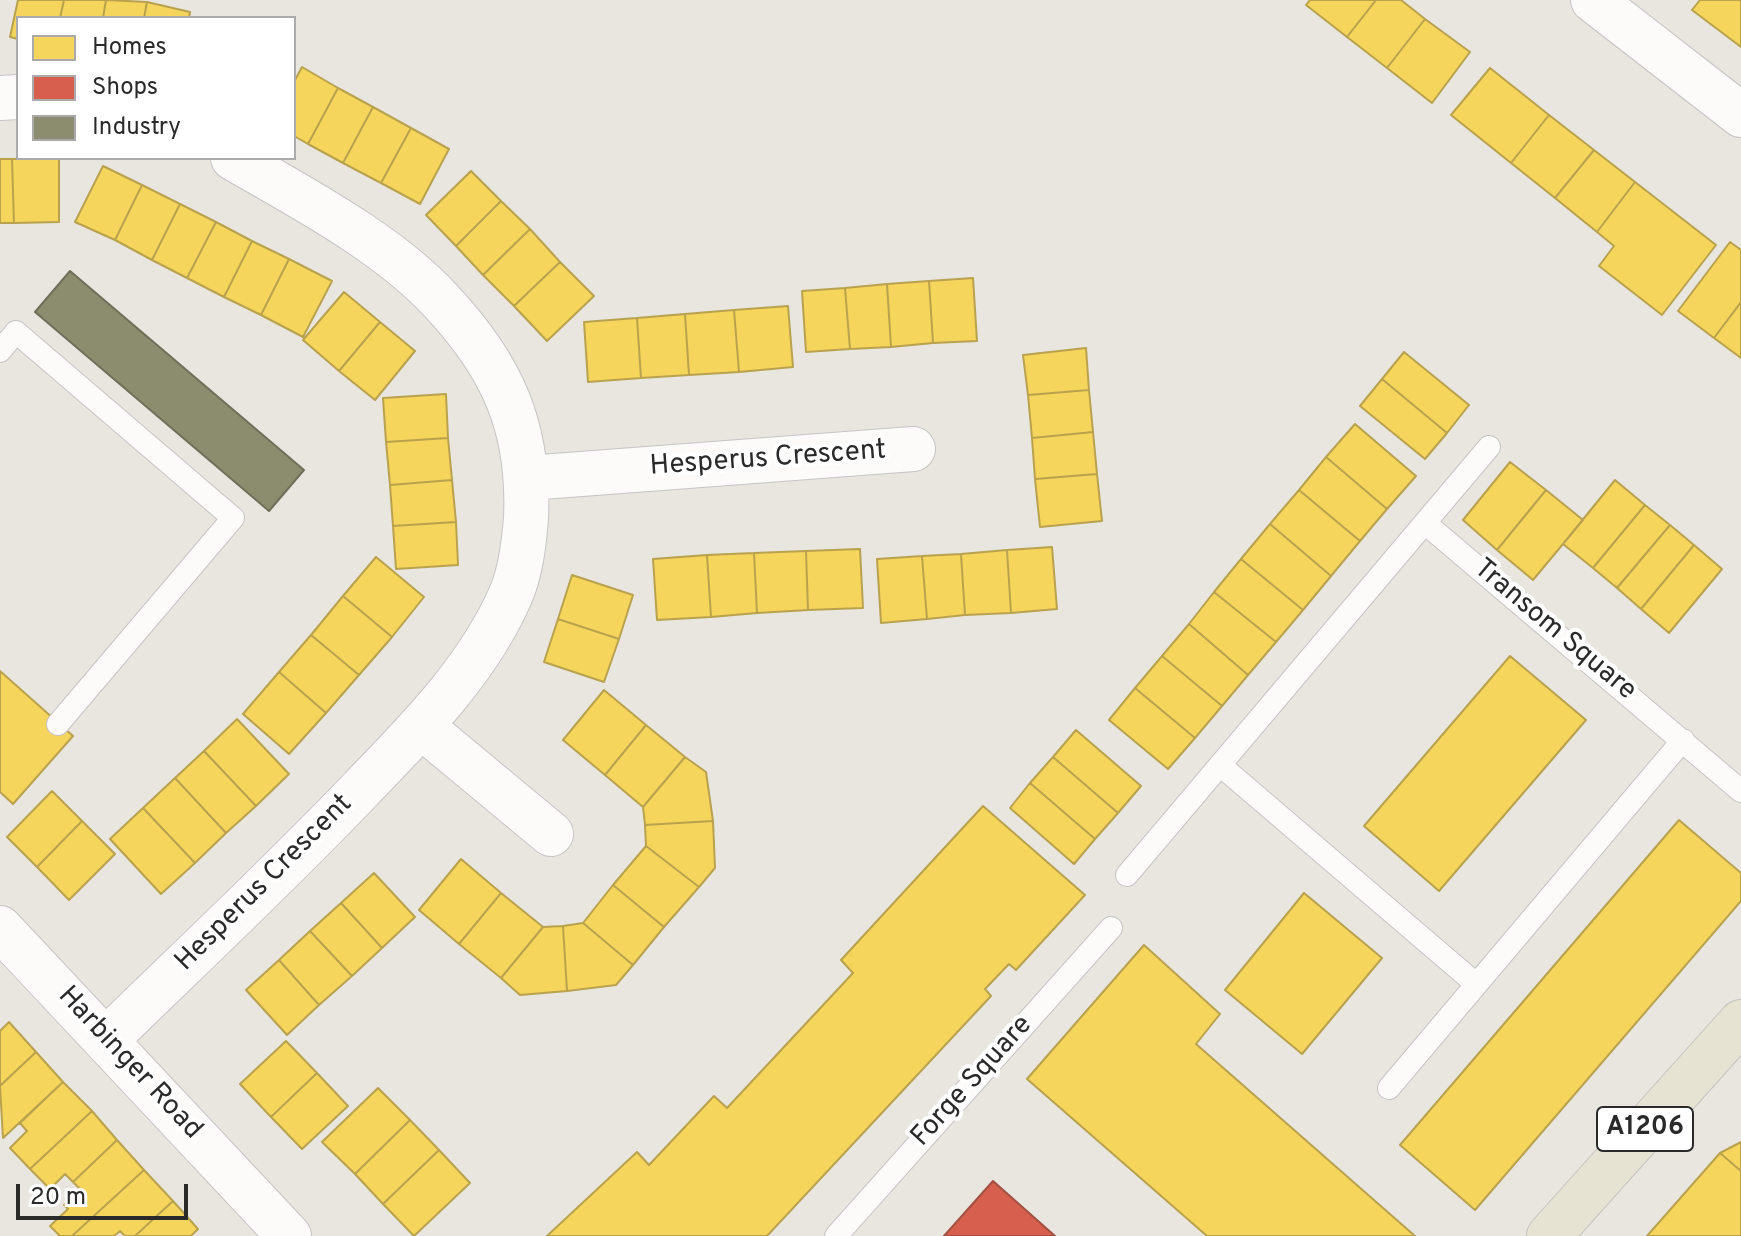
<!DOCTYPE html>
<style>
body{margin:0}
#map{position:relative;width:1741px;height:1236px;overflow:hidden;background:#e9e5df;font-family:Overpass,sans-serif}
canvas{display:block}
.legend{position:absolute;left:16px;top:16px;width:280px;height:144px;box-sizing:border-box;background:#fff;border:2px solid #aaa;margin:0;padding:10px 14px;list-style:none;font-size:24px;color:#2a2a2a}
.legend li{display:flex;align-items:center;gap:16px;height:40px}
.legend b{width:40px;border:2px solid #aaa}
.scale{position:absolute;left:16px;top:1184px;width:172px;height:36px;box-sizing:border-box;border:4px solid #2a2a2a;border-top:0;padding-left:10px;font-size:24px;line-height:28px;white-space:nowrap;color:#2a2a2a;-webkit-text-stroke:6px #fff;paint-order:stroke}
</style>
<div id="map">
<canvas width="1741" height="1236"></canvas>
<ul class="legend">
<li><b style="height:22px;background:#f6d55c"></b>Homes</li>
<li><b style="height:22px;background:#d6604d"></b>Shops</li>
<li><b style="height:22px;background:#8c8c6e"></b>Industry</li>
</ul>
<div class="scale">20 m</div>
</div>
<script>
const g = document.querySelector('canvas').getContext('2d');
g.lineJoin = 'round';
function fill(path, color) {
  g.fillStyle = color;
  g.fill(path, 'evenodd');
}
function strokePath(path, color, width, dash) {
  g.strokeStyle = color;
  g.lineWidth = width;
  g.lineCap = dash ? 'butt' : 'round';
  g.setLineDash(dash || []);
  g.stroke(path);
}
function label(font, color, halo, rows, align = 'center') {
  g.font = font + ' Overpass,sans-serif';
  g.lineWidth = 8;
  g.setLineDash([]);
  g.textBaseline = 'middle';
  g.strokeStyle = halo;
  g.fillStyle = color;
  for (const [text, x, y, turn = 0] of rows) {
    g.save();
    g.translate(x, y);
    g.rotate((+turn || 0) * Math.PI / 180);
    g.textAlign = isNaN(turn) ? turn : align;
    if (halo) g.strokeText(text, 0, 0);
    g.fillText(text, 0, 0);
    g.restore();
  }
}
const homes = new Path2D(`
 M18 0H64L60 18H18V39L10 37Z
 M64 0H106L103 18H60Z
 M106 0 147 2 144 18H103Z
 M1310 0H1376L1347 37 1306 5Z
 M1376 0H1401L1425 19 1387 68 1347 37Z
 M1700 0H1741V47L1692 10Z
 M147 2 190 12 189 18H144Z
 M1425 19 1470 52 1432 103 1387 68Z
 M302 67 338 88 308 144 294 136V82Z
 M1490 68 1549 115 1511 163 1451 115Z
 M338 88 373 107 343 163 308 144Z
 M373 107 411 128 381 183 343 163Z
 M1549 115 1594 150 1555 198 1511 163Z
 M411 128 449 149 420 204 381 183Z
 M1594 150 1635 182 1597 232 1555 198Z
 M0 159H12L14 223H0Z
 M12 159H59V222L14 223Z
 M103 166 142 185 115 240 75 222Z
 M471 171 501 201 456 246 426 215Z
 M1635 182 1716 245 1662 315 1599 266 1614 246 1597 232Z
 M142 185 180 204 152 260 115 240Z
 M501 201 530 229 483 275 456 246Z
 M180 204 216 222 187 278 152 260Z
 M216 222 252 241 224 297 187 278Z
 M530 229 560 262 514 306 483 275Z
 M252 241 289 259 261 315 224 297Z
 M1730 242 1741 250V302L1714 338 1678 311Z
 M289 259 332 281 303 337 261 315Z
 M560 262 594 296 547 341 514 306Z
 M973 278 977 341 933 343 929 281Z
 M929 281 933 343 891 347 887 284Z
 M887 284 891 347 850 349 845 288Z
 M845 288 850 349 806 352 802 291Z
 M344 292 380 322 339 371 303 340Z
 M1741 302V358L1714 338Z
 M788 306 793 367 739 372 734 310Z
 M734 310 739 372 689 375 685 314Z
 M685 314 689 375 641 378 637 318Z
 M637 318 641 378 588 382 584 322Z
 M380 322 415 351 375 400 339 371Z
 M1086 348 1089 390 1028 395 1023 355Z
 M1404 352 1469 405 1447 433 1382 379Z
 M1382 379 1447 433 1425 459 1360 406Z
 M1089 390 1093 432 1032 438 1028 395Z
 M446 394 448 438 386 442 383 398Z
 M1355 424 1416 476 1387 509 1326 457Z
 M1093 432 1097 474 1035 479 1032 438Z
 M448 438 452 480 390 485 386 442Z
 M1326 457 1387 509 1360 541 1299 490Z
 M1510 462 1546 490 1497 550 1463 520Z
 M1097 474 1102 521 1040 527 1035 479Z
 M452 480 456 522 393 526 390 485Z
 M1615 480 1645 505 1593 568 1563 544Z
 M1299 490 1360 541 1331 576 1270 524Z
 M1546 490 1583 520 1533 580 1497 550Z
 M1645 505 1670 525 1617 588 1593 568Z
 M456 522 458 565 396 569 393 526Z
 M1270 524 1331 576 1303 610 1241 559Z
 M1670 525 1694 545 1641 609 1617 588Z
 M1694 545 1722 569 1669 633 1641 609Z
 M1052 547 1057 609 1011 613 1007 550Z
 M860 549 863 608 808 610 806 551Z
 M1007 550 1011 613 965 615 961 554Z
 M806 551 808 610 757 613 754 553Z
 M754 553 757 613 711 617 707 555Z
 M961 554 965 615 927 619 922 556Z
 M707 555 711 617 657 620 653 559Z
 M922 556 927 619 881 623 877 559Z
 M376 557 424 597 392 637 343 596Z
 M1241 559 1303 610 1276 642 1214 592Z
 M572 575 633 595 619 639 558 619Z
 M1214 592 1276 642 1248 675 1189 624Z
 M343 596 392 637 359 675 311 635Z
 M558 619 619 639 604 682 544 662Z
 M1189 624 1248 675 1222 706 1162 656Z
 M311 635 359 675 326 713 279 672Z
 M1162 656 1222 706 1195 738 1135 688Z
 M1510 656 1586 720 1439 891 1364 826Z
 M0 671 73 736 13 804 0 792Z
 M279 672 326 713 289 754 243 714Z
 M1135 688 1195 738 1168 769 1109 720Z
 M604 690 646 725 605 775 563 740Z
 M237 719 289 774 256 806 204 751Z
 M646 725 685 757 643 807 605 775Z
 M1076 730 1141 786 1118 813 1053 757Z
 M204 751 256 806 226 833 175 778Z
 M685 757 706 772 713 821 645 825 643 807Z
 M1053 757 1118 813 1095 839 1030 783Z
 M175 778 226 833 195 863 143 808Z
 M1030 783 1095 839 1074 864 1010 808Z
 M52 791 82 821 37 867 7 837Z
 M983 806 1085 895 1016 970 1009 964 985 989 991 996 767 1236H547L637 1152 649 1165 714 1096 727 1108 853 973 841 960Z
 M143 808 195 863 161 894 110 839Z
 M1679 820 1741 873V901L1475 1210 1400 1145Z
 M82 821 115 854 69 900 37 867Z
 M713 821 715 868 699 887 646 846 645 825Z
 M646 846 699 887 664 927 613 885Z
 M461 859 501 893 459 944 419 910Z
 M374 873 415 917 382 948 341 903Z
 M613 885 664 927 633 965 583 923Z
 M501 893 543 927 501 978 459 944Z
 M1304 893 1382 958 1302 1054 1225 990Z
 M341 903 382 948 352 976 310 931Z
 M583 923 633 965 616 985 567 991 563 926Z
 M563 926 567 991 520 995 501 978 543 927Z
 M310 931 352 976 319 1005 279 960Z
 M1144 945 1220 1014 1196 1044 1415 1236H1207L1027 1079Z
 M279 960 319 1005 287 1035 246 990Z
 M9 1022 36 1052 0 1086V1031Z
 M286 1041 317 1073 271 1117 240 1084Z
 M36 1052 63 1082 3 1138 0 1086Z
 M317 1073 348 1106 302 1149 271 1117Z
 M63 1082 92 1111 30 1169 10 1148 27 1131 20 1123Z
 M378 1088 410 1120 355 1174 322 1142Z
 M92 1111 117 1140 73 1182 65 1174 50 1189 30 1169Z
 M410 1120 439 1150 383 1204 355 1174Z
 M117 1140 144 1170 72 1236H60L50 1226 68 1209 64 1205 81 1190 73 1182Z
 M1741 1142V1171L1720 1153Z
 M439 1150 470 1183 414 1236 383 1204Z
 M1720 1153 1741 1171V1236H1647Z
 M144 1170 173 1201 135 1236H125L120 1231 114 1236H72Z
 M173 1201 198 1229 191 1236H135Z`);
fill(homes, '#f6d55c');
strokePath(homes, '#b9a24d', 2);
const shops = new Path2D(`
 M993 1181 1055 1236H944Z`);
fill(shops, '#d6604d');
strokePath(shops, '#a25042', 2);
const industry = new Path2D(`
 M70 271 304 470 269 511 35 312Z`);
fill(industry, '#8c8c6e');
strokePath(industry, '#6f6f5a', 2);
const lane = new Path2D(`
 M0 351 16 332 233 518 58 724
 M1425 523 1741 791
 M1220 765 1476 984
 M1127 875 1489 447
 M1389 1088 1683 740
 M836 1236 1111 928`);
const street = new Path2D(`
 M1593 0 1741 115
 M0 98 18 97
 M528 478 913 449
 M421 726 551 834
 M0 928 289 1236
 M107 1039C192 956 279 875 361 789 416 732 479 669 511 594 521 571 524 543 526 518 530 427 502 366 441 301 388 243 300 197 233 158`);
const primary = new Path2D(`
 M1549 1236 1741 1022`);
strokePath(lane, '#c6c4c5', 24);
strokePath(street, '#c6c4c5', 46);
strokePath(primary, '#c4c3c1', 46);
strokePath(lane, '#fcfbfa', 22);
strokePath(street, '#fcfbfa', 44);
strokePath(primary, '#e7e3d2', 44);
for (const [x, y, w] of [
 [1645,1129,96]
]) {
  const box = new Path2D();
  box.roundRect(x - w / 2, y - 22, w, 44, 6);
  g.fillStyle = '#fff';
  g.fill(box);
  strokePath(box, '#2a2a2a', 2);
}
label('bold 26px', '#2a2a2a', null, [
 ["A1206",1645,1129]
]);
label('28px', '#2a2a2a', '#fff', [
 ["Hesperus Crescent",768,460,-4],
 ["Transom Square",1554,631,40],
 ["Hesperus Crescent",265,884,-45],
 ["Harbinger Road",129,1064,47],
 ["Forge Square",973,1082,-48]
]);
</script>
